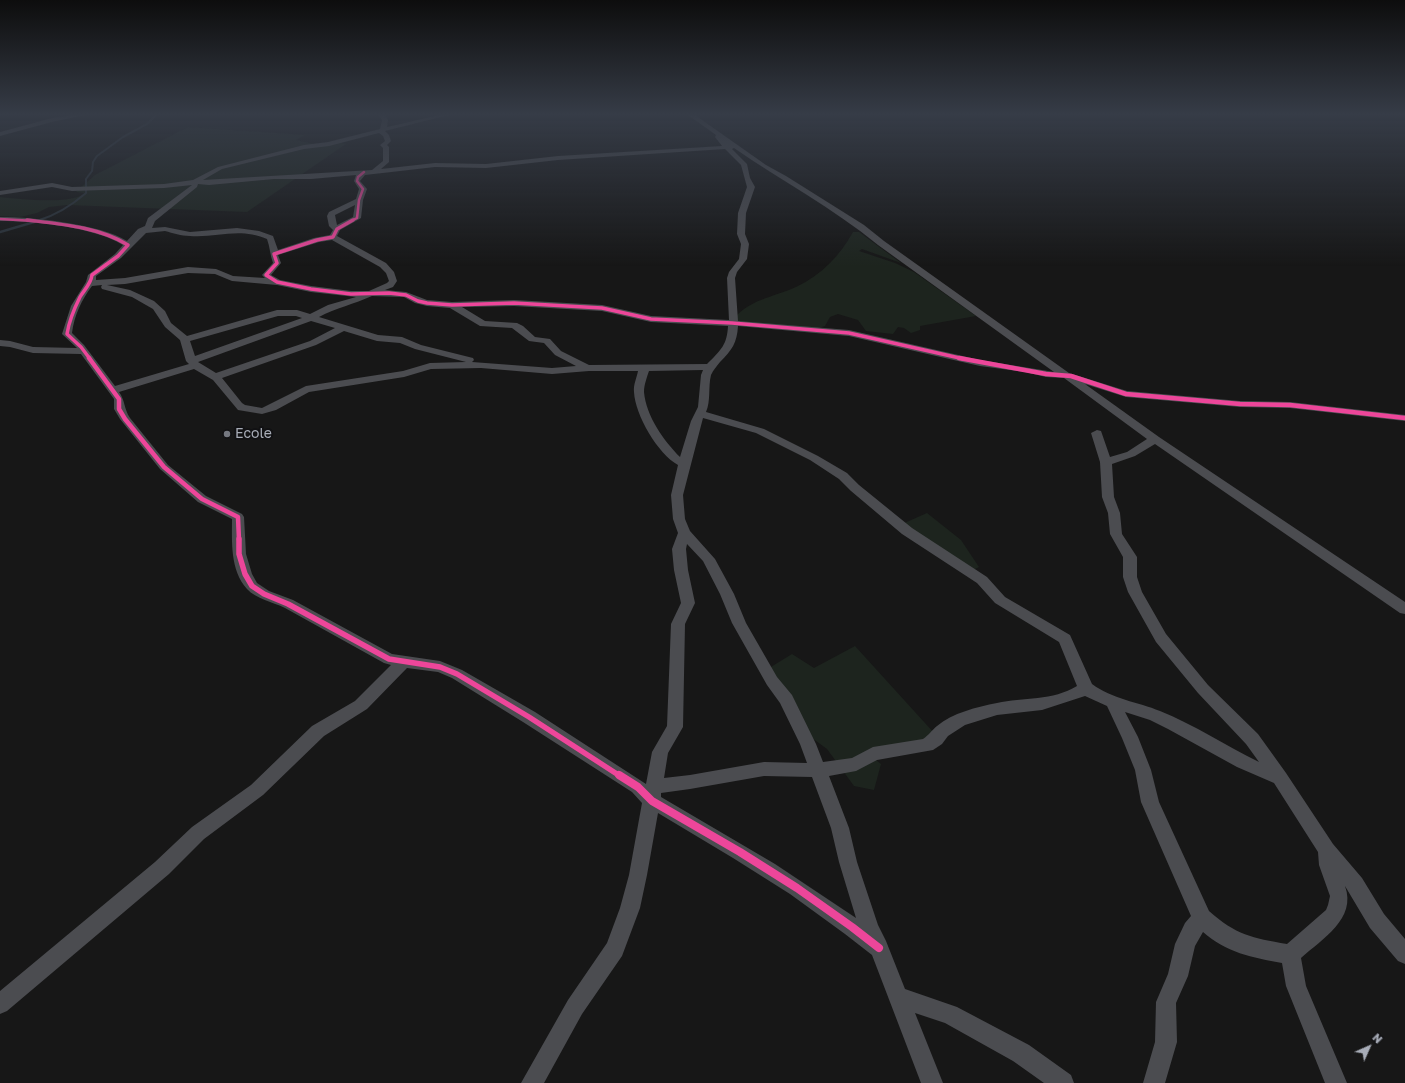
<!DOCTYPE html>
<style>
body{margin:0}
#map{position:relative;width:1405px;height:1083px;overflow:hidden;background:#171717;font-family:"Golos Text",sans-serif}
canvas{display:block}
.north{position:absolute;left:1349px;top:1027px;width:40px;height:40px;-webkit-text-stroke:3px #111113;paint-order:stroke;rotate:45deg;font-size:11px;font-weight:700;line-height:16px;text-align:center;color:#a8adb8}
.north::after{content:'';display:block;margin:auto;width:14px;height:18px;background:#a8adb8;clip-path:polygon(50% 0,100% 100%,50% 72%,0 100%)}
</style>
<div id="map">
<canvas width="1405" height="1083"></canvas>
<div class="north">N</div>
</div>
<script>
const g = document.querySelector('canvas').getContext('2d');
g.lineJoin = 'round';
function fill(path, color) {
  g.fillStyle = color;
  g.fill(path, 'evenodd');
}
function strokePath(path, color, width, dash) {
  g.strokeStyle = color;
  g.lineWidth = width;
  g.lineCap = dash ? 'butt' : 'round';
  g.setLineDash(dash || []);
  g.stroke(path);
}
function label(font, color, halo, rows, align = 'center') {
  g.font = font + ' "Golos Text",sans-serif';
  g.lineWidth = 4;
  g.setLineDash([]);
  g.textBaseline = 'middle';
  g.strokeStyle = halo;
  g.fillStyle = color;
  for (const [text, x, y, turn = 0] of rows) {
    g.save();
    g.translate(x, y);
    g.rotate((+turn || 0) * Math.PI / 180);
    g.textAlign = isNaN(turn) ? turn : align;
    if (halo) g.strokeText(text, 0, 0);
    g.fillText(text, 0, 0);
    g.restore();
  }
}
fill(new Path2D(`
 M188 127 305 135 296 140 324 146 336 142 346 144 247 212 67 205 49 207 37 213 20 217 0 216V197C18 199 72 205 85 193L76 192 95 175Z
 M853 232H859L901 263 862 249 859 251 895 263 914 272 976 316 920 326V330L911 333 904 328 898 327 893 334 866 331 858 320 838 314 830 317 825 326 812 330 732 322C745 300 775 297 796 287 821 275 840 256 853 232Z
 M927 513 961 540 979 567 969 572 900 525Z
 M855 646 935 734 924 741 867 753 881 764 874 790 854 786 827 749 812 738 766 670 792 654 814 668Z`), '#1d241e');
strokePath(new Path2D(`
 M37 221C57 215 71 206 86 193V179L92 171 93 162 97 156 123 137 147 124 156 115`), '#2a3239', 2);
strokePath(new Path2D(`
 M0 232 41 220`), '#2a3239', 2.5);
fill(new Path2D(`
 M73 115H85L52 122 0 136V132L52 118Z
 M379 115H385L388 120 387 127 439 115H449L385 131 389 135 391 141 387 145 389 147V162L381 169 435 163 486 164 558 156 722 146 715 137 716 135 688 115H695L766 165 786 176 864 225 884 241 1069 373 1127 391 1240 401 1290 402 1405 415V421L1290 408 1240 407 1126 397 1085 384 1159 437 1405 602V614L1400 613 1155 444 1135 456 1112 464 1114 497 1120 513 1122 534 1137 557V577L1142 592 1166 634 1208 685 1258 734 1286 773 1333 844 1362 878 1384 914 1405 939V964L1398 961 1370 928 1345 886C1357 919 1322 939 1301 958L1306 986 1347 1083H1325L1286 986 1282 963C1253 958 1225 952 1203 932L1195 946 1188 976 1176 1003 1177 1042 1165 1083H1143L1155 1042 1156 1002 1168 974 1175 944 1185 923 1191 916 1141 802 1135 770 1122 738 1107 706 1085 696 1042 710 997 715 965 725 948 736 942 744 933 750 877 760 856 771 829 776 849 828 857 862 878 925 886 941 905 989 957 1007 1029 1045 1071 1075 1074 1083H1044L1013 1061 945 1023 915 1013 943 1083H921L872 955 845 934 790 894 733 858 658 813 647 875 640 908 622 956 582 1014 544 1083H521L568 1000 607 943 620 908 629 875 642 803 632 792 523 722 452 678 438 672 407 668 367 709 324 736 263 795 204 839 169 874 7 1011 0 1014V991L155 862 192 827 251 785 312 726 355 701 391 665 384 663C351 645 318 626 285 608 273 602 256 599 247 589 230 570 232 542 232 519L198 502 160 469 120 419 114 409V399L81 354 33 353 10 347 0 346V340L10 341 33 347 77 348 62 334 71 306 86 282 88 275 115 254 123 245C94 227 34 221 0 221V217C33 217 100 224 127 241L138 229 145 226 148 218 192 185 164 188 72 191 52 187 0 195V191L52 183 72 187 164 184 193 180 218 167 304 145 328 142 380 129 382 120ZM379 133 383 136 385 141 380 145 383 148V161L372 170 203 180 222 169 304 149 329 146ZM734 148C782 181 833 208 878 245L1054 372 980 360 849 330 738 321 735 278 737 272 747 259 749 244 745 234 746 213 755 187 750 178 747 164 732 149ZM725 149 741 165 747 187 738 213 737 234 741 244 739 259 729 272 727 278 729 320 651 316 602 305 514 300 452 302 427 300 406 292 385 290 393 287 397 281 394 272 386 263 337 236 340 230 361 218 363 200 367 189 360 181 365 175 435 167 486 168 558 160ZM356 175 354 181 359 189 356 199 329 212 327 216 329 226 333 230 330 235 314 238 278 250 273 236 259 231 237 228 190 232 165 227 152 228 155 221 197 187 198 184 209 185 274 179H311ZM355 205 353 217 337 225 335 215ZM165 231C173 233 181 236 190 236 217 238 239 227 267 239 270 247 270 255 273 263L262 275 265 278 233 276 216 269 188 267 125 278 96 280V276L121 258 146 233ZM332 240 380 267 386 273 389 281 387 283 369 291H351L311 286 280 280 271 275 281 263 278 255 319 242ZM188 273 215 274 232 281 277 285 311 292 356 297 328 305 310 314 297 310H277L187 336 171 323 165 311 154 301 130 290 107 285 125 284ZM102 285 101 287 102 289 132 297 153 309 165 327 180 340 186 361 189 364 115 386 84 345 72 333C74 316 82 299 92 286ZM372 296 404 297 415 303 427 306 450 308 480 326 512 328 529 341 544 343 555 355 576 366 552 368 472 362 474 360 473 358 421 345 402 337 378 335 319 317C336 308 354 304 372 296ZM514 306 602 311 651 322 728 326C727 345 721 350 707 364L589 365 561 351 550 339 535 337 523 326 517 323 485 321 462 307ZM278 316H296L302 318 195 356 190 341ZM311 321 335 328 310 341 216 373 198 362ZM738 326 849 336 980 366 1025 372 1046 377 1064 378 1147 439 1127 452 1110 457 1101 431 1097 430 1091 433 1100 462 1102 497 1108 513 1110 534 1123 557V577L1128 592 1156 642 1198 693 1246 744 1259 762C1226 746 1195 725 1160 711 1138 702 1112 699 1092 684L1070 635 1005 597 987 577 912 528 859 485 847 473 818 456 764 429 706 412C711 401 708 387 711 375 713 370 717 366 720 362 732 350 737 343 738 326ZM344 331 377 341 400 343 415 349 466 362 430 363 403 371 306 386 262 408 245 405 242 403 222 378 316 345ZM481 368 552 374 589 371H638C637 377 633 385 634 392 635 415 658 454 678 465L671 495 673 519 678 533 672 549 674 570 681 603 671 624 667 726 652 752 646 784 535 712 462 670 440 661 392 654 293 600 269 591 257 583 252 574 246 554 244 517 242 514 206 496 168 465 130 418C124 409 125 400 119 392L194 369 213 380 238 410 262 414 276 410 309 392 404 377 431 369ZM703 370 701 375 698 407 691 421 680 457C664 441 646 416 644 392 644 385 647 377 649 371ZM703 418 756 433 810 460 839 479 851 491 902 534 977 583 995 603 1059 642 1077 686C1053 701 1023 697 997 703 977 707 952 713 937 726 932 730 929 735 923 739L873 747 852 758 823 762 816 744 792 695 777 677 746 623 734 594 715 559 690 531 685 519 683 495ZM687 544 703 561 720 594 732 623 767 685 780 703 800 744 807 763 764 762 690 775 664 778 668 753 683 727 685 624 695 603 688 570 686 549ZM1125 712 1150 720 1168 729 1237 767 1274 783 1318 852 1319 865 1330 896 1328 905 1326 910 1287 944C1252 938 1236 935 1209 911L1159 802 1151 770 1138 737ZM764 776 812 777 831 828 839 862 856 918 775 864 661 797V793L690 789Z`), '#4b4c50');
strokePath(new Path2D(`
 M0 219 35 221
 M351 221 357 218 359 200 363 189 357 181 358 177 364 172`), '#ed469a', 2.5);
strokePath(new Path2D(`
 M27 220C60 224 99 227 128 245L118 256 92 275C91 284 84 290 80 297 74 309 69 321 67 334L81 347 90 359
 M353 220 337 229 333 237 317 240 274 254 277 263 266 275 277 282 311 289 351 294 389 293 406 295 418 301 427 303 452 305 514 303 602 308 651 319 732 323 849 333 964 359`), '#ed469a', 3.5);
strokePath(new Path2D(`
 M89 358 119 399V409L125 419 164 467 202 499 238 517 239 540
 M959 358 1046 374 1071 376 1126 394 1240 404 1290 405 1405 418`), '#ed469a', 4.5);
strokePath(new Path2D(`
 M239 539V554L245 574 252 586 264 594 288 604 389 659 440 667 457 674 529 717 620 776`), '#ed469a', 5.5);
strokePath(new Path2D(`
 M619 775 638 787 652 801 740 852 797 888 852 927 879 948`), '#ed469a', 8);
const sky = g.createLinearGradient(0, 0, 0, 266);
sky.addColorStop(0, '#0d0d0d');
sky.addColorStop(0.43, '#363c47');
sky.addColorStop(1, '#363c4700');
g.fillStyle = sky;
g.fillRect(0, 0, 1405, 266);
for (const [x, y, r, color] of [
 [227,434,4,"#757880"]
]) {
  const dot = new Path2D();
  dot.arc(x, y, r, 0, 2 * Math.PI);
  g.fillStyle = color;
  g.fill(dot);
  strokePath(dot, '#111113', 1.5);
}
label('14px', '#a8adb8', '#111113', [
 ["Ecole",235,434]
], 'left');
</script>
